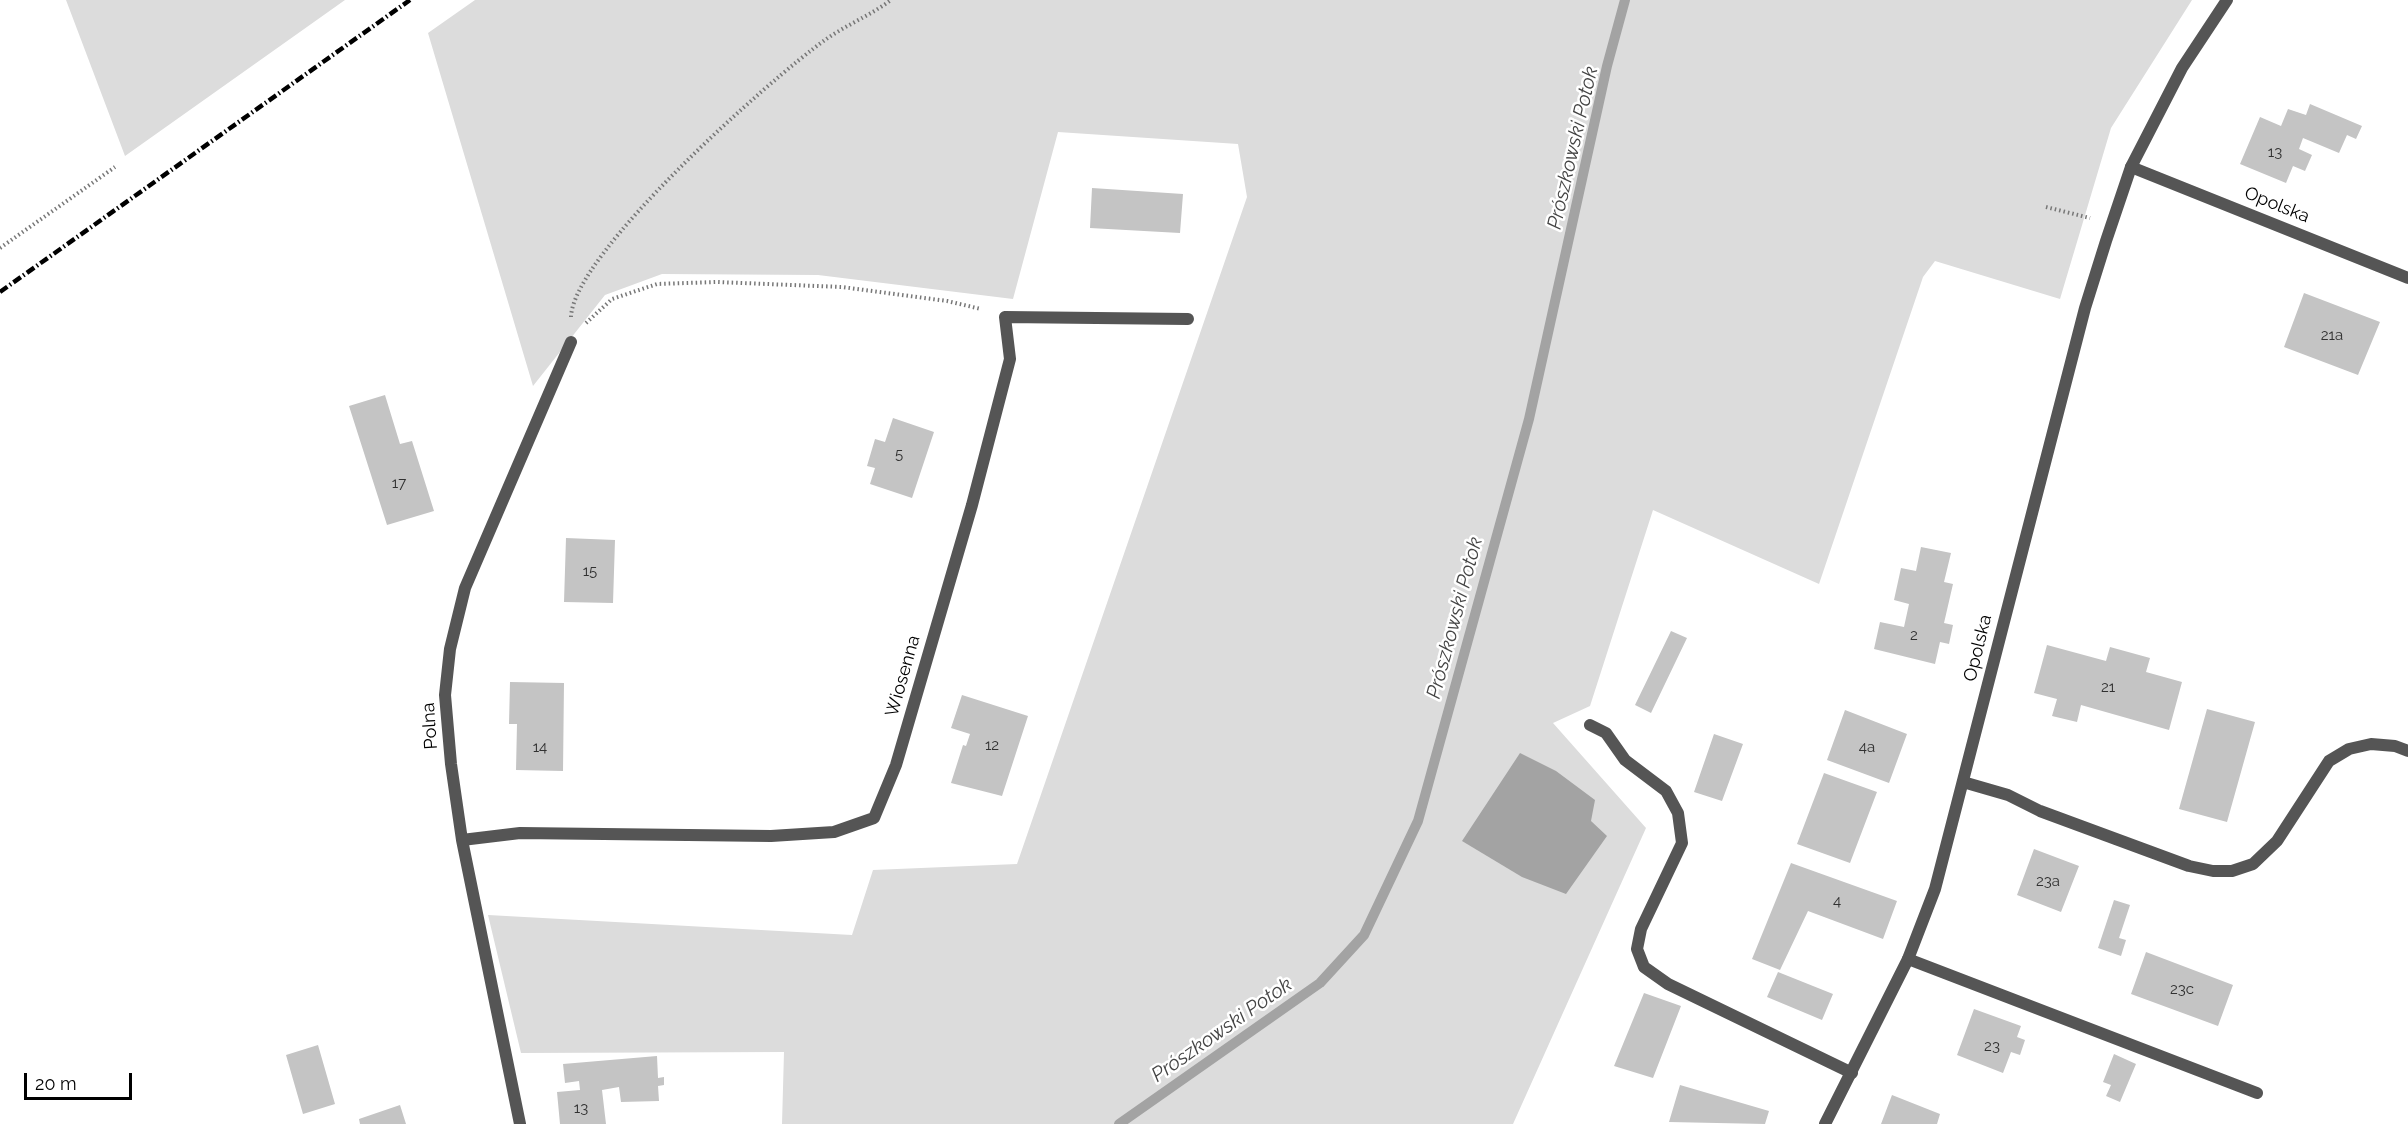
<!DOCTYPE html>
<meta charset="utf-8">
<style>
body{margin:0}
#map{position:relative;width:2408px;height:1124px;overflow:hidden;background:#fff;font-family:Raleway,sans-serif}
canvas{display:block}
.scale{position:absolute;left:24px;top:1073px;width:108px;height:27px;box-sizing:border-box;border:3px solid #000;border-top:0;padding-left:8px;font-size:18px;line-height:21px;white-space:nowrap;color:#000;-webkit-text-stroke:4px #fff;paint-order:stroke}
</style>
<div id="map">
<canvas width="2408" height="1124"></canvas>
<div class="scale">20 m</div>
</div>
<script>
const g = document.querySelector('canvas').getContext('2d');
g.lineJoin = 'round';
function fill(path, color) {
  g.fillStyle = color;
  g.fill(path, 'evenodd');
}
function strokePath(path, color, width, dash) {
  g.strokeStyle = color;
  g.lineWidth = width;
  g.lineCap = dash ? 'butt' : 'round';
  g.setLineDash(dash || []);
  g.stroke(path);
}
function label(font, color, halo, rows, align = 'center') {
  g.font = font + ' Raleway,sans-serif';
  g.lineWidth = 5;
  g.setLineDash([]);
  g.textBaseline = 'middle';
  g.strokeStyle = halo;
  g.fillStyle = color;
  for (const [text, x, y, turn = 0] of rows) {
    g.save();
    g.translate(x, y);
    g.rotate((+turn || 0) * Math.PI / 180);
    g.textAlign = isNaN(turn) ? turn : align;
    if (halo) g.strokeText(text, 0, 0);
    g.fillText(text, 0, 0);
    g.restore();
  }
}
fill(new Path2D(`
 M66 0H345L125 156Z
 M475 0H2192L2111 128 2060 299 1935 261 1923 277 1819 584 1653 510 1590 706 1553 723 1646 828 1513 1124H782L784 1052 521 1053 488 915 852 935 873 870 1017 864 1247 197 1238 144 1058 132 1013 299 818 275 662 274 605 295 533 386 428 33Z`), '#dcdcdc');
fill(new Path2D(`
 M1520 753 1556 771 1595 800 1591 821 1607 836 1566 894 1522 877 1462 841Z`), '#a3a3a3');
strokePath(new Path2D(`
 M1119 1124 1320 983 1364 935 1418 821 1529 419 1607 66 1625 0`), '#a3a3a3', 10);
fill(new Path2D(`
 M2310 104 2362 126 2356 139 2347 135 2339 153 2303 138 2299 149 2312 155 2305 171 2293 166 2286 183 2240 164 2260 117 2281 126 2288 109 2306 115Z
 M1092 188 1183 194 1180 233 1090 228Z
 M2304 293 2380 322 2358 375 2284 347Z
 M385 395 400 444 412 441 434 511 387 525 349 406Z
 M893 418 934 432 912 498 870 484 875 468 867 466 875 439 885 442Z
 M566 538 615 540 613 603 564 602Z
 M1921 547 1951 553 1944 582 1953 584 1944 623 1953 625 1949 644 1940 642 1935 664 1874 649 1880 622 1904 627 1909 604 1894 600 1901 568 1916 571Z
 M1671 631 1687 638 1651 713 1635 705Z
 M2047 645 2106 661 2110 647 2150 658 2146 672 2182 682 2169 730 2081 705 2077 722 2052 716 2057 699 2034 693Z
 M510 682 564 683 563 771 516 770 517 724H509Z
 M962 695 1028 716 1002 796 951 783 963 745 966 746 970 734 951 728Z
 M2207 709 2255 722 2227 822 2179 809Z
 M1845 710 1907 734 1889 783 1827 760Z
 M1714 734 1743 744 1722 801 1694 792Z
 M1824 773 1877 792 1850 863 1797 844Z
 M2034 849 2079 866 2061 912 2017 895Z
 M1791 863 1897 901 1883 939 1808 911 1780 970 1752 959Z
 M2114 900 2130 905 2119 938 2126 940 2121 956 2098 948Z
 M2146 952 2233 985 2218 1026 2131 994Z
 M1778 972 1833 994 1822 1020 1767 997Z
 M1644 993 1681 1006 1653 1078 1614 1066Z
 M1974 1009 2021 1026 2017 1037 2025 1040 2020 1055 2011 1052 2003 1073 1957 1055Z
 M318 1045 335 1104 303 1114 286 1055Z
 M2114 1054 2136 1064 2120 1102 2106 1096 2111 1085 2103 1082Z
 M657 1056 658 1078 664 1077V1085L658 1086 659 1101 621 1102 619 1087 602 1090 606 1124H560L557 1092 580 1090 579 1081 565 1083 563 1064Z
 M1680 1085 1769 1111 1765 1124 1669 1122Z
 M1892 1095 1940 1114 1937 1124H1881Z
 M400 1105 406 1124H360L359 1119Z`), '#c4c4c4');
strokePath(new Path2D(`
 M2046 207 2090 218
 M0 248 115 167
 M571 317C573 254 770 79 825 40 846 25 871 15 891 0
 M586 323 612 299 657 284 717 282 842 287 947 301 981 309`), '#777', 4, [1.5, 3]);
strokePath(new Path2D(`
 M1590 725 1606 733 1625 760 1666 791 1678 813 1682 843 1641 929 1637 949 1644 967 1668 984 1852 1073
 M1963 782 2008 795 2040 811 2189 866 2213 871H2232L2253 864 2277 841 2329 761 2349 749 2371 744 2395 746 2408 751
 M1908 959 2257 1093`), '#555', 12);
strokePath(new Path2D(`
 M2131 167 2408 278
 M462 840 520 833 771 836 834 832 874 818 896 765 972 505 1010 359 1005 317 1188 319
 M520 1124 462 840 451 764 445 695 450 649 465 588 571 342`), '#555', 12);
strokePath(new Path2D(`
 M1825 1124 1908 959 1935 889 2085 308 2106 241 2131 167 2182 68 2227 0`), '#555', 12);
strokePath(new Path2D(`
 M0 292 410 0`), '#000', 4.5, [9, 3, 1.5, 3]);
label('15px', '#313131', null, [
 ["13",2275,152],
 ["21a",2332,335],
 ["5",899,454],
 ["17",399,483],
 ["15",590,571],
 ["2",1914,635],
 ["21",2108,687],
 ["12",992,745],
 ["14",540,747],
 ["4a",1867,747],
 ["23a",2048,881],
 ["4",1837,901],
 ["23c",2182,989],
 ["23",1992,1046],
 ["13",581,1108]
]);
label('18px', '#000', '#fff', [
 ["Opolska",2277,205,22],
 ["Opolska",1978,648,-76],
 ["Wiosenna",903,676,-74],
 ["Polna",430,726,-94]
]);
label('italic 20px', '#444', '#fff', [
 ["Prószkowski Potok",1573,148,-77],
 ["Prószkowski Potok",1455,618,-75],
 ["Prószkowski Potok",1222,1030,-35]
]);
</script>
